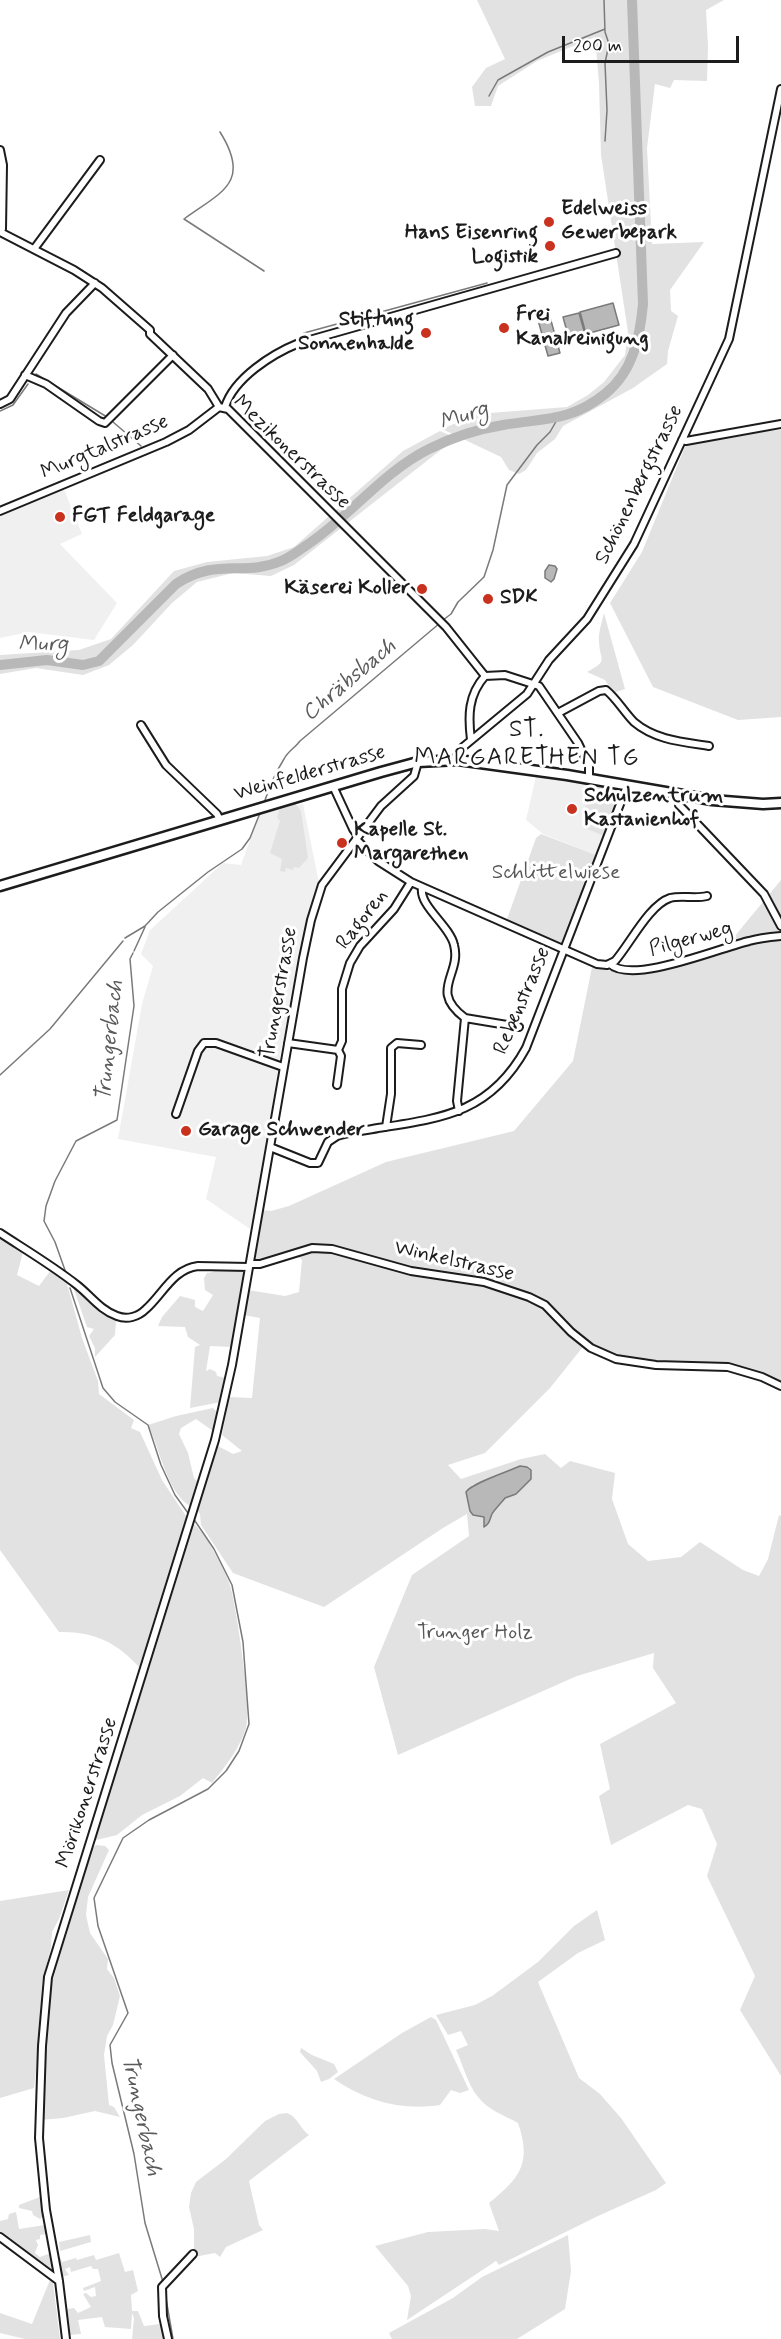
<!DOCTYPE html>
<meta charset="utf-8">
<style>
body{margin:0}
#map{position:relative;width:781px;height:2339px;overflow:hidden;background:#fff;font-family:Mynerve,sans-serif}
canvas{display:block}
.scale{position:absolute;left:562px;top:36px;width:177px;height:27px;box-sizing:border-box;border:3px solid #1c1c1c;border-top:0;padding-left:8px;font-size:18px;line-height:21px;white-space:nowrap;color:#1c1c1c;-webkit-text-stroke:4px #fff;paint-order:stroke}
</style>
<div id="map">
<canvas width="781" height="2339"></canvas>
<div class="scale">200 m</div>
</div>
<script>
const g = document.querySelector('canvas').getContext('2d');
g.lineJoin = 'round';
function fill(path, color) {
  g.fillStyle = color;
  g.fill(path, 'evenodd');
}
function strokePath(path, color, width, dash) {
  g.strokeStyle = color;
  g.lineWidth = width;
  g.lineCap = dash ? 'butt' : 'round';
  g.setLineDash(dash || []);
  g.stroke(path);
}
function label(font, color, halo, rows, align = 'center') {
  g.font = font + ' Mynerve,sans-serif';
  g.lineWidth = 6;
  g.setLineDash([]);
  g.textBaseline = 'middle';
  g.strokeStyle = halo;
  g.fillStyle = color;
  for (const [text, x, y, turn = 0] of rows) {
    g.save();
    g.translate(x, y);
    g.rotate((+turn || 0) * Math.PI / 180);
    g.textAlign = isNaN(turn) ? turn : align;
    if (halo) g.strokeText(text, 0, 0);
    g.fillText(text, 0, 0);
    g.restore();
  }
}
fill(new Path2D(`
 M63 487 82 534 60 544 117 603 94 640 29 632 0 638V512Z
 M536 776 619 790 620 798 596 855 543 834 526 820Z
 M303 804 319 883 302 945 279 1062 260 1187 250 1229 206 1199 216 1157 118 1139 142 1004 153 966 141 954 150 930 223 863 241 865 258 817 262 813Z`), '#f0f0f0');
fill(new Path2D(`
 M477 0H724L706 10 708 46 707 81 674 80 670 88 655 84 647 148 652 244 704 242 670 290 671 311 678 316 668 351 667 364 633 388 563 426 555 439 537 453 526 470 519 474 509 470 501 457 442 429 477 414 567 407 588 395 604 382 625 355 628 332 601 155 599 83 595 37 537 61 498 86 491 106H475L472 87 486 68 505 59Z
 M781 430V717L738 720 653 687 610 603 642 552 689 437Z
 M440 431 456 438 294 565 271 576 233 573 197 582 172 603 133 645 109 665 83 675 36 668 0 674V655L79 650 111 639 174 571 207 562 267 556 294 547 403 451Z
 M604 613 625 689 613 693 605 680 587 672C609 660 600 662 599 642 598 633 602 622 604 613Z
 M589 785 618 790 620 798 604 836 585 828 583 821Z
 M294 802 301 811 308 858 299 868 294 867 293 870 286 868 285 872 280 871 282 859 270 853 280 821 277 817 281 806Z
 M541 834 596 855 560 945 506 922 536 838Z
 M781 880V1384L746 1369 650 1362 613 1355 586 1343 550 1388 485 1453 448 1465 461 1479 521 1459 545 1454 561 1468 570 1461 615 1473 612 1499 628 1544 648 1561 681 1557 700 1542 743 1570 759 1576 768 1559 779 1515 781 1516V2076L740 2010 755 1976 707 1876 717 1844 702 1809 688 1805 611 1845 599 1796 610 1789 600 1744 676 1703 653 1668 654 1653 577 1676 398 1755 374 1667 412 1575 469 1536 467 1514 443 1528 324 1607 233 1573 201 1525 200 1514 197 1509 218 1446 233 1454 242 1451 222 1435 229 1397 252 1398 260 1318 243 1315 248 1290 285 1296 299 1292 302 1260 296 1254 262 1262 255 1259 262 1210 271 1211 289 1206 386 1162 514 1131 573 1061 592 967 617 972 726 951 725 948ZM520 1466 531 1479 516 1494 505 1498 493 1512 485 1518 476 1516 472 1485 491 1479Z
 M0 1236 23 1252 17 1275 39 1286 51 1270 66 1280 82 1338 98 1381 99 1394 134 1420 131 1428 140 1432 162 1480 186 1516 183 1537 139 1667C117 1642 92 1631 59 1632L0 1550Z
 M212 1268 243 1270 245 1274 231 1347 210 1346 206 1371 210 1369 216 1372 217 1376 226 1378 221 1402 190 1408 195 1347 200 1345 188 1337 185 1327 158 1326 162 1317 180 1296 195 1300V1307L203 1311 213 1295 205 1290 204 1278 207 1273 213 1272Z
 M72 1284 116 1320 115 1335 95 1357V1348L89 1336 94 1329 87 1327Z
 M213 1408 218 1413 213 1431 196 1419 181 1428 179 1434 188 1453 194 1478 198 1482 192 1507C167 1495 160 1448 148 1425L176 1416Z
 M193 1523C205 1533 223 1566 229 1582 236 1602 252 1711 246 1728 240 1748 225 1767 212 1783L203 1778 180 1796 142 1815 117 1835 92 1841Z
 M96 1845 105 1846 109 1850 88 1897 86 1915 90 1933 108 1959 107 1969 114 1978 120 1996 113 2025 107 2036 104 2055 109 2105 114 2107 120 2117 95 2111 63 2118 40 2120 50 1979 88 1852Z
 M69 1890 59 1919 52 1932 51 1947 42 1984 38 2054 34 2088 0 2098V1901Z
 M597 1910 605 1940 578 1953 538 1982 579 2078 600 2094 621 2118 666 2183 656 2190 598 2216 499 2265 496 2261 407 2320 411 2296 408 2286 375 2246 428 2232 485 2229 499 2231 489 2203C520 2178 532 2163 518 2123 505 2116 487 2109 478 2097 468 2085 463 2065 456 2050L468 2045 461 2031 448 2035 436 2015 475 2005 492 1996 538 1962 574 1926Z
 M431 2017 436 2020 469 2090 460 2093 451 2090 440 2105C403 2111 365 2101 334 2079L402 2033Z
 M301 2048 312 2055 334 2064 338 2072 329 2079 321 2082 317 2071 300 2052Z
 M287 2113C298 2117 300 2129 309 2135L249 2181 259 2225 263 2230 226 2247 220 2257 215 2253 194 2257V2229L189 2207 191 2193 196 2182 226 2159 265 2121 279 2114Z
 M40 2197 44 2216 40 2219 33 2215 32 2211 19 2208V2205Z
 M16 2212 19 2229 45 2225 47 2234 40 2235V2239L36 2240 38 2245 35 2253 40 2257 51 2253 54 2274 0 2236V2221L8 2219 9 2214Z
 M90 2235 91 2242 60 2251 59 2242Z
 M568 2235 571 2271 565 2309 517 2339H392L389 2333 453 2298 482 2277Z
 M119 2253 125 2272 133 2270 138 2291 131 2295 132 2311H138L144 2326 160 2324 164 2339H132L134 2318 132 2313 131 2329 105 2327 102 2317 78 2320 81 2334 68 2335 67 2309 74 2308 78 2313 91 2307 83 2294 86 2293 91 2297 96 2296 95 2287 84 2291 83 2288 101 2281 98 2269H93L91 2266 71 2272 70 2267 65 2269 69 2275 60 2277 57 2258 60 2257 62 2262 76 2258 77 2260 94 2255 96 2260Z
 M52 2275 60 2339H25L0 2333V2313L32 2324Z`), '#e2e2e2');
const water = new Path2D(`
 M613 303 619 325 586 334 580 312Z
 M579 313 585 334 569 339 563 317Z
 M550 317 560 353 548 356 538 320Z
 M549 565 555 566 557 569 554 579 551 582 545 578V571Z
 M520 1466 527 1467 531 1470V1479L516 1494 505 1498C502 1502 494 1510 492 1514 489 1521 490 1523 484 1527V1517L473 1515 470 1511 466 1492C472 1483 507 1472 520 1466Z`);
fill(water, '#b8b8b8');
strokePath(water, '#7a7a7a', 1.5);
strokePath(new Path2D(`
 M604 0 605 32 609 44 605 63 607 110 605 141
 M489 96 498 80 548 52 605 29
 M220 132C252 183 221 192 184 219L264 271
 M304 333 487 283
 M36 374 107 417
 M0 411 13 405 28 384
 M113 422 141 446
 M443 620 451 614 458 602 484 577 493 550 507 485 537 445 550 432 558 418
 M264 803C270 786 274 775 284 759 288 751 295 748 300 741L440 623
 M125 938 145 926 158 912 208 872 242 849 250 838 260 813
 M134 951 145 927
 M0 1075 50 1029 123 941
 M66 1273 55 1242 44 1221 46 1206 55 1181 76 1141 117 1120 134 1006 130 959 133 953
 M70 1288 103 1388 115 1402 148 1425 161 1465 175 1495 188 1513
 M163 2282 145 2223 134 2154 112 2063 110 2045 128 2013 98 1926 94 1898 123 1838 149 1820 208 1789 226 1771 239 1751 249 1724 243 1642 232 1585 214 1549 193 1518
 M165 2293 173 2339`), '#7a7a7a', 1.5);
strokePath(new Path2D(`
 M0 665 47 660 83 665 99 661 176 584C216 557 244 577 281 561 289 558 297 552 304 547 349 518 381 473 429 449 451 438 478 429 503 425 544 418 570 422 605 394 633 372 640 337 643 304L632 0`), '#b8b8b8', 10);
const minor = new Path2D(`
 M0 150 3 165 2 229 0 232
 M0 232 74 270 102 288 150 330V334L208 389 219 407
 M34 249 100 160
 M25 375 46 384 99 421 105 423 173 355
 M0 404 10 399 66 313 95 283
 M219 407 228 409 446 627 485 676
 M225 407C234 378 272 354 299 343L616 253
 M682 440 686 441 781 424
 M0 511 166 442 189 430 219 407
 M558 713 599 691 606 690C617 699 624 712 634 722 655 740 683 742 709 746
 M141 725 166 765 217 814 220 820
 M471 740C468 716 468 695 485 676L505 675 539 686 578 743 589 766V779
 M458 760 459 752 463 747 527 694 549 660 587 619 634 544 729 339 781 89
 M333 786 353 829 358 836
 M679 795V805L683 809 764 894 781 926
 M356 839 378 861 411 882 597 964 607 965 615 961C630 944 649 905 670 898 682 895 695 899 707 896
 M422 888C419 906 450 926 454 945 462 975 428 990 465 1018L457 1101 459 1111
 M610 964C632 985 722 947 749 941 759 938 770 937 781 936
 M465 1018 519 1027
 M288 1043 338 1050 342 1041V989L350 963 360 946 394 909 411 882
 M337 1085 341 1056 338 1050
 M176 1114 198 1051 204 1043H216L283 1067
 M386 1127 391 1094V1048L397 1043 421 1045
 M270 1147 310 1163H318L328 1142 337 1136C350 1132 364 1131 378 1128 444 1118 491 1112 526 1048L627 786
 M0 1233C26 1250 53 1266 77 1285 90 1295 100 1310 117 1316 127 1320 138 1317 146 1309 163 1294 173 1269 198 1266L249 1267
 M250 1264H260L312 1248 332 1249 411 1271 484 1282 529 1297 545 1305 571 1332 591 1348 616 1359 656 1365 728 1367 762 1377 781 1386
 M0 2237 59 2281
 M66 2339 59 2281 46 2210 39 2138 42 2046 48 1977 215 1440 232 1365 303 958 311 920 322 885 381 806 414 776 418 762
 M168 2339 163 2316 162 2287 193 2254`);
const secondary = new Path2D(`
 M0 886 381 772 418 762 458 760 567 775 712 800 763 804 781 803`);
strokePath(minor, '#1c1c1c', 10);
strokePath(secondary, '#1c1c1c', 13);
strokePath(minor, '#fff', 6);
strokePath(secondary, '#fff', 8);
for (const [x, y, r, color] of [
 [549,222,6,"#c8321e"],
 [550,246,6,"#c8321e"],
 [504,328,6,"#c8321e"],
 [426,333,6,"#c8321e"],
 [60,517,6,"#c8321e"],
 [422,589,6,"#c8321e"],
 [488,599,6,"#c8321e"],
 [572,809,6,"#c8321e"],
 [342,843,6,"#c8321e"],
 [186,1131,6,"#c8321e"]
]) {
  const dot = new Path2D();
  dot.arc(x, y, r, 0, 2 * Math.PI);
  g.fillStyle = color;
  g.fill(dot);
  strokePath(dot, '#fff', 2);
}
label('bold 21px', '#1c1c1c', '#fff', [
 ["Edelweiss",561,210],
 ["Gewerbepark",561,234],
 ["Hans Eisenring",538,234,"right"],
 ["Logistik",538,258,"right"],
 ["Frei",516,316],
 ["Kanalreinigung",516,340],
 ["Stiftung",414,321,"right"],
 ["Sonnenhalde",414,345,"right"],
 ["FGT Feldgarage",72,517],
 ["Käserei Koller",410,589,"right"],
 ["SDK",500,599],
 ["Schulzentrum",584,797],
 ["Kastanienhof",584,821],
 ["Kapelle St.",354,831],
 ["Margarethen",354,855],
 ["Garage Schwender",198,1131]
], 'left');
label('21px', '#1c1c1c', '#fff', [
 ["Murgtalstrasse",105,448,-23],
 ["Mezikonerstrasse",291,453,44],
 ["Schönenbergstrasse",640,485,-64],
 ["Weinfelderstrasse",310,774,-16],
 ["Ragoren",363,920,-52],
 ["Pilgerweg",691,940,-15],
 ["Trungerstrasse",280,993,-80],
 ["Rebenstrasse",523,1001,-67],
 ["Winkelstrasse",454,1262,13],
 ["Mörikonerstrasse",88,1793,-72]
]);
label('21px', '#575757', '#fff', [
 ["Schlittelwiese",556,874],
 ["Trunger Holz",475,1634]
]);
label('italic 22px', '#5a5a5a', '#fff', [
 ["Murg",464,417,-18],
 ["Murg",43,645],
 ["Chräbsbach",350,681,-40],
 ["Trungerbach",111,1041,-84],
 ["Trungerbach",140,2116,78]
]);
g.letterSpacing = '1.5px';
label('24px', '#1c1c1c', '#fff', [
 ["ST.",527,731],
 ["MARGARETHEN TG",527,759]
]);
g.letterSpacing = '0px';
</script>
